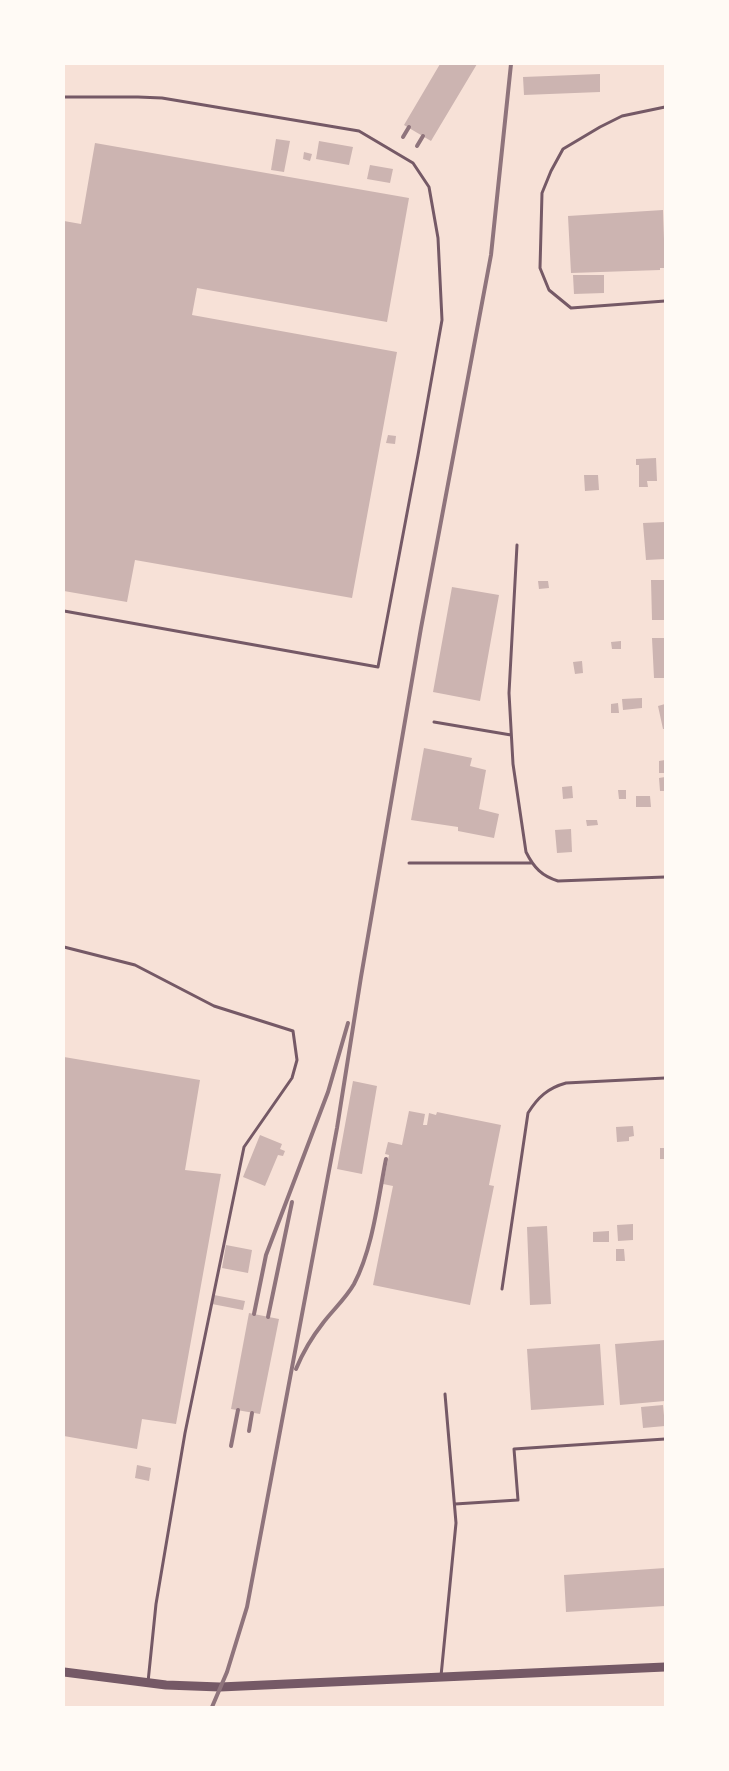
<!DOCTYPE html>
<style>
body{margin:0}
#map{position:relative;width:729px;height:1771px;overflow:hidden;background:#f7e1d7;font-family:Roboto,sans-serif}
canvas{display:block}
.frame{position:absolute;inset:0;border:65px solid #fffaf5;pointer-events:none}
</style>
<div id="map">
<canvas width="729" height="1771"></canvas>
<div class="frame"></div>
</div>
<script>
const g = document.querySelector('canvas').getContext('2d');
g.lineJoin = 'round';
function fill(path, color) {
  g.fillStyle = color;
  g.fill(path, 'evenodd');
}
function strokePath(path, color, width, dash) {
  g.strokeStyle = color;
  g.lineWidth = width;
  g.lineCap = dash ? 'butt' : 'round';
  g.setLineDash(dash || []);
  g.stroke(path);
}
fill(new Path2D(`
 M440 64H477L431 141 404 125Z
 M600 74V92L524 95 523 77Z
 M276 139 290 141 284 172 271 170Z
 M319 141 353 147 349 165 316 159Z
 M95 143 409 198 387 322 197 288 192 315 397 352 352 598 135 560 127 602 64 591V221L81 224Z
 M304 152 312 154 310 161 303 159Z
 M370 165 393 169 390 183 367 179Z
 M663 210 665 268H660V270L571 273 568 216Z
 M573 275H604V293L574 294Z
 M388 435 396 436 395 444 386 443Z
 M656 458 657 481H647L648 487H639V465H636V459Z
 M584 475H598L599 490 585 491Z
 M665 522V559L646 560 643 523Z
 M651 580H665V620H652Z
 M538 581H548L549 588 539 589Z
 M452 587 499 595 480 701 433 692Z
 M652 638H665V678H654Z
 M621 641V649H612L611 642Z
 M582 661 583 673 575 674 573 662Z
 M642 698V708L623 710 622 699Z
 M618 703 619 713H611V704Z
 M665 704V729H663L658 706Z
 M424 748 472 758 470 766 486 770 479 809 499 814 494 838 458 831V827L411 820Z
 M665 760V773H659V761Z
 M665 777V791H660L659 778Z
 M572 786 573 798 563 799 562 787Z
 M618 790H626V799H619Z
 M636 796H650L651 807H636Z
 M586 820H597L598 825 587 826Z
 M571 829 572 852 557 853 555 830Z
 M64 1057 200 1080 185 1170 221 1174 176 1424 142 1419 137 1449 64 1436Z
 M353 1081 377 1086 362 1174 337 1169Z
 M409 1111 425 1114 423 1125H427L429 1113 436 1115 437 1112 501 1125 489 1185 494 1186 470 1305 373 1285 393 1186 383 1184 389 1155 385 1154 388 1142 402 1145Z
 M633 1126 634 1136 629 1137V1141L617 1142 616 1127Z
 M260 1135 282 1144 280 1149 285 1151 283 1156 278 1155 265 1186 243 1177Z
 M660 1148H665V1159H660Z
 M633 1224V1240L618 1241 617 1225Z
 M547 1226 551 1304 530 1305 527 1227Z
 M609 1231V1242H593V1232Z
 M226 1245 252 1250 248 1273 222 1268Z
 M616 1249H624L625 1261H616Z
 M214 1295 245 1301 243 1310 212 1304Z
 M249 1313 279 1319 260 1414 231 1409Z
 M665 1340V1401L620 1405 615 1344Z
 M600 1344 604 1405 531 1410 527 1349Z
 M663 1405 665 1426 643 1428 641 1407Z
 M137 1465 151 1468 149 1481 135 1478Z
 M665 1568V1606L566 1612 564 1575Z`), '#ccb4b1');
strokePath(new Path2D(`
 M64 97H138L162 98 359 131 413 163 429 187 438 238 442 320 418 455 378 667 64 611
 M665 107 622 116 600 127 563 149 551 171 542 193 540 268 549 290 571 308 665 301
 M517 545 509 693 513 764 526 852C534 868 542 876 558 881L665 877
 M434 722 511 735
 M409 863H531
 M64 947 135 965 214 1006 293 1031 297 1060 292 1078 244 1147 185 1433 156 1604 148 1682
 M502 1289 528 1113C538 1097 548 1088 566 1083L665 1078
 M455 1504 518 1500 514 1449 665 1439
 M441 1676 456 1523 445 1394`), '#755966', 3);
strokePath(new Path2D(`
 M64 1672 166 1685 220 1687 665 1667`), '#755966', 9);
strokePath(new Path2D(`
 M403 137 409 127
 M417 146 423 136
 M254 1314 266 1255 328 1092 348 1023
 M268 1317 292 1202
 M296 1369C303 1352 312 1337 323 1323 333 1310 346 1298 354 1284 373 1248 378 1199 386 1159
 M249 1431 252 1413
 M231 1446 238 1410
 M212 1707 227 1672 247 1607 337 1128 361 977 421 628 491 255 511 64`), '#8f747c', 4);
</script>
